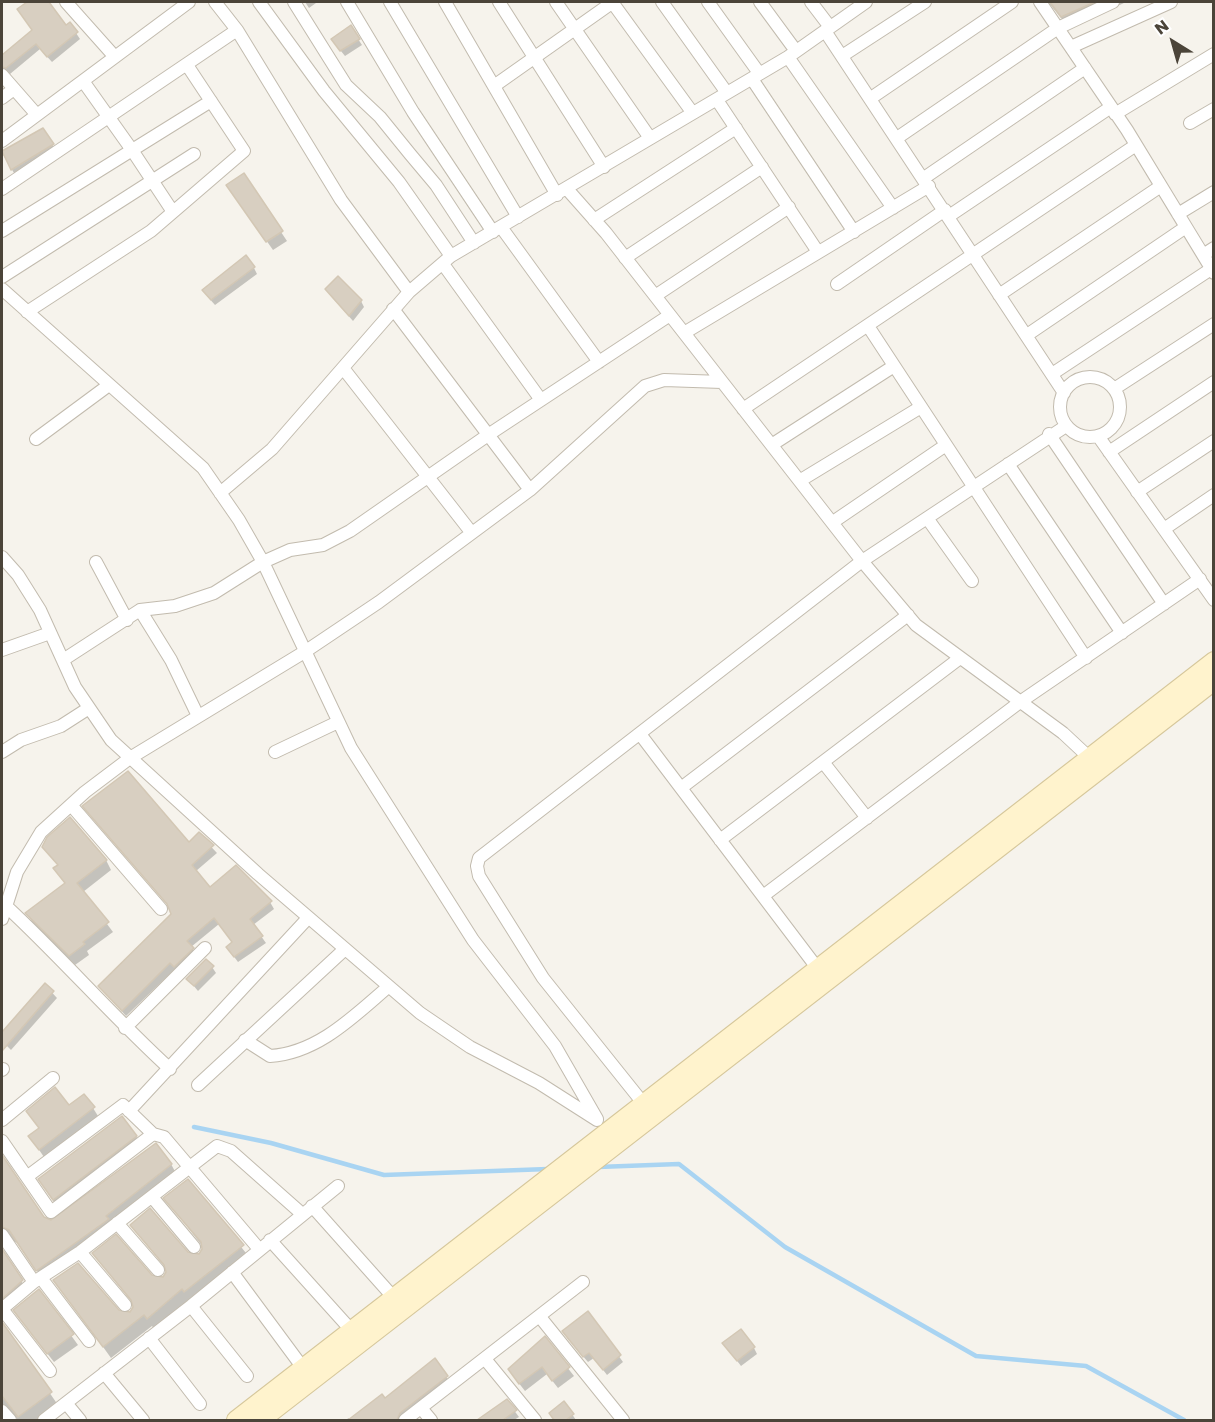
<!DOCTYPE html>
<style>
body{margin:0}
#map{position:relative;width:1215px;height:1422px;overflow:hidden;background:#f6f3ec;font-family:Poppins,sans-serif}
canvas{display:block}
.frame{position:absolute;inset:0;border:3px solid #4b4439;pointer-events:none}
.north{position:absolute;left:1143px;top:12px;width:60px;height:60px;-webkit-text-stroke:4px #fff;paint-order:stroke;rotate:323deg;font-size:16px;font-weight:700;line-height:24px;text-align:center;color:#4b4439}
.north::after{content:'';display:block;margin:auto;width:21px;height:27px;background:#4b4439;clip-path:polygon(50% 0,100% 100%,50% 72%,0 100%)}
</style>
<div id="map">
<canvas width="1215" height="1422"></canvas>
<div class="frame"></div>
<div class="north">N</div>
</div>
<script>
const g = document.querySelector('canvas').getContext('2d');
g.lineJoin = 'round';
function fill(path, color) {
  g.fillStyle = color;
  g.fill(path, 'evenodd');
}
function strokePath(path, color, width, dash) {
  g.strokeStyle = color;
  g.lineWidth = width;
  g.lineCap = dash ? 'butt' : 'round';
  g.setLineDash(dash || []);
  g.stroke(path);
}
fill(new Path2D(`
 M30 2H47L66 27 70 24 80 39 52 62 40 49 10 74 4 73 2 70V57L34 31 19 10Z
 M305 2H315L316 3 309 8Z
 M1048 2H1126L1070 29Z
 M350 27 362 45 345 56 336 45Z
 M43 130 58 154 17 178 2 153Z
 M243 175 287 241 273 250 228 186Z
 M254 268 257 274 215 305 207 296Z
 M330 295 361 301 364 307 353 321Z
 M199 834 217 853 196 871 210 890 270 902 274 909 253 925 266 943 238 962 232 954 234 943 219 924 191 947 196 955 179 973 175 969 126 1016 100 987 173 914 189 844Z
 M44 847 106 860 111 870 83 892 113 932 87 951 89 955 75 965 33 923 27 914 66 885 58 866Z
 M212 967 216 973 198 991 188 979Z
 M45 985 57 998 11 1050 3 1042 2 1034Z
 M69 1107 93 1108 98 1116 44 1157 35 1144Z
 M136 1136 143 1149 61 1212 47 1192Z
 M2 1158 46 1221 57 1220 171 1164 178 1177 112 1229 115 1233 45 1282 17 1243 10 1239 2 1244Z
 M188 1181 250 1258 155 1330 152 1326 111 1358 55 1280 118 1312 131 1313 134 1305 94 1254 151 1277 164 1278 167 1270 131 1225 187 1254 200 1255 203 1247 165 1198Z
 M2 1249 29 1294 3 1316 2 1322Z
 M39 1291 78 1345 54 1362 21 1320Z
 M588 1313 623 1362 607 1375 594 1358 588 1362 567 1338Z
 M2 1324 58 1405 37 1420H18L14 1416 2 1420Z
 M545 1339 574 1376 558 1388 547 1374 525 1391 514 1377Z
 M754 1348 757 1354 741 1366 728 1349Z
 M435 1360 451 1384 404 1420H345L349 1418 351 1420 382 1396 385 1400Z
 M507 1401 519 1417 514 1420H491L488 1415Z
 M567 1407 576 1420H555L553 1417Z`), '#0003');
strokePath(new Path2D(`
 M194 1127 271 1143 384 1175 548 1169
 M598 1167 679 1164 785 1247 976 1356 1086 1366 1184 1420`), '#a9d4f2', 4.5);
const building = new Path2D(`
 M27 2H49L66 25 70 22 78 32 47 57 36 44 6 68 2 67V55L32 30 17 9Z
 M1050 2H1095L1061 17Z
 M351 25 360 39 340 51 331 39Z
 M43 128 54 144 11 170 2 151Z
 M244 173 283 231 266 242 226 185Z
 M246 255 255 267 211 300 202 290Z
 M338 276 362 300 349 316 325 289Z
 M128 771 189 842 199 832 214 845 192 865 210 887 236 865 272 901 250 919 263 936 234 957 226 947 232 942 214 918 187 941 194 948 174 967 170 963 122 1011 98 986 171 914 167 904 82 806Z
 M70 817 107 860 77 883 109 922 83 942 85 944 69 956 25 913 65 883 53 868 58 865 42 847 47 837Z
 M206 959 214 966 194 986 186 979Z
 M45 983 54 991 2 1051V1032Z
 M55 1087 69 1105 84 1094 95 1107 39 1150 28 1136 39 1128 26 1111Z
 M122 1116 137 1136 53 1200 38 1179Z
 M156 1143 172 1164 106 1216 109 1219 36 1271 9 1230 2 1227V1155L44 1217 51 1220Z
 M188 1179 244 1245 184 1292 182 1289 147 1319 144 1315 103 1347 53 1280 78 1263 119 1310 130 1312 133 1307 131 1300 92 1253 116 1234 152 1275 163 1277 166 1272 164 1265 130 1225 150 1208 188 1252 199 1254 202 1249 201 1242 163 1198Z
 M2 1249 23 1280 2 1299Z
 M39 1289 74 1334 47 1354 13 1310Z
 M588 1311 621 1355 603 1370 589 1353 583 1357 562 1331Z
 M2 1322 52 1392 18 1417 2 1396Z
 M741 1329 755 1347 737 1361 722 1343Z
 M545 1336 570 1367 552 1381 542 1367 519 1384 508 1369Z
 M435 1358 448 1376 400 1413 397 1420H348L382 1394 385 1398Z
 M507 1399 517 1410 503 1420H477Z
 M564 1401 574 1414 566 1420H554L549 1413Z`);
fill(building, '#d8cfc1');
strokePath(building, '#d3c7b4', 1.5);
const street = new Path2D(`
 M66 2 115 57
 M215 2 237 30 341 200 409 292
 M259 2 324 91 399 182 451 256
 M294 2 346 85 380 117 410 154 436 185 474 243
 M347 2 413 112 493 232
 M390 2 518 217
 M445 2 557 195
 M499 2 604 167
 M556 2 650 138
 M612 2 692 112
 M662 2 727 93
 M708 2 759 73
 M760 2 796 51
 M811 2 830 27
 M1040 2 1127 130 1214 273
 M825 31 1064 393
 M1071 47 1171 2
 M842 56 925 2
 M788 57 893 208
 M2 75 37 115
 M752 79 854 232
 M83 81 132 150 173 212
 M494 86 613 2
 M2 98 14 89
 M871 98 1012 2
 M717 100 818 252
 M1115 114 1214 54
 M1190 123 1214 109
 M897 138 1058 28 1113 2
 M2 141 189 2
 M924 178 1085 68
 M2 189 237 30
 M567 189 606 233 862 561 916 625 1063 733 1094 762
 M1178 214 1214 192
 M949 216 1111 107
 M594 220 736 128
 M501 227 599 362
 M2 231 211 101
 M1203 255 1214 248
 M625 258 762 167
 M443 264 541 400
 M2 277 194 154
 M837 284 945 210
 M2 289 203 468 239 520 263 562 351 748 473 940 555 1046 597 1119
 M999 295 1161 186
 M655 296 789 207
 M27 312 151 231 244 151 187 65
 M868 326 1086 658
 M684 333 929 186
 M1027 335 1186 227
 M343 368 471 532
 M1052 374 1211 269
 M1060 407a30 30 0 1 1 60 0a30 30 0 1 1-60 0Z
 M1114 389 1214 324
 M743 409 1136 145
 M1049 434 1164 604
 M1098 436 1214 600
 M36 439 109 385
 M773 444 894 366
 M1109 452 1214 382
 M1008 464 1122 633
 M801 480 921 407
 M530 490 645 386 664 380 722 382
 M1137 492 1214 441
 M220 493 272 449 409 292 451 256 788 57 866 2
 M927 518 972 581
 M833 522 946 445
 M1164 529 1214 495
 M2 557 18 575 40 610 75 687 111 740 258 874 420 1013 470 1047 539 1083 597 1120
 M96 562 127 620
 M140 610 171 660 198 716
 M2 650 50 633
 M63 660 140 610 175 606 214 593 263 562 290 550 323 545 350 531 488 435 670 315
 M640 734 818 969
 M2 752 21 740 61 726 89 708
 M275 752 338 722
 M823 762 867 818
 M681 788 908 615
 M71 805 161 909
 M720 840 960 658
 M763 896 1020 702 1200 579
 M2 909 7 907C63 959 113 1017 170 1069
 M2 919 17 872 41 832 85 792 130 758 306 651 379 602 530 490 393 309
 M125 1028 205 948
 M245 1040 270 1056C318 1053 354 1016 388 987
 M2 1070 3 1069
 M198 1085 345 949
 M643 1103 543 978 479 876 477 866 479 858 862 561 1066 426
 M129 1111 308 918
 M2 1120 53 1078
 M2 1141 51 1212 153 1134
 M28 1176 123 1105 153 1134 164 1137 259 1249
 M152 1197 194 1247
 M312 1206 394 1298
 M117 1223 158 1270
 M2 1235 34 1282
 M270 1240 352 1331
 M80 1252 125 1305
 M232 1272 303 1368
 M41 1278 89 1341
 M191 1306 247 1376
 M2 1309 34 1282 80 1252 217 1146 231 1151 301 1213
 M2 1309 50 1371
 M540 1317 623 1420
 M149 1338 200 1404
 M485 1359 535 1420
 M104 1373 143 1420
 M66 1403 80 1420
 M421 1408 431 1420
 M2 1411 10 1420
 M44 1420 191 1306 338 1186
 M405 1420 583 1282`);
const secondary = new Path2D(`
 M236 1420 1214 661
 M261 1420 1214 681`);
strokePath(street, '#c2bbae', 14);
strokePath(secondary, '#d6c79b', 20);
strokePath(street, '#fff', 12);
strokePath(secondary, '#fff3cd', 18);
</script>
